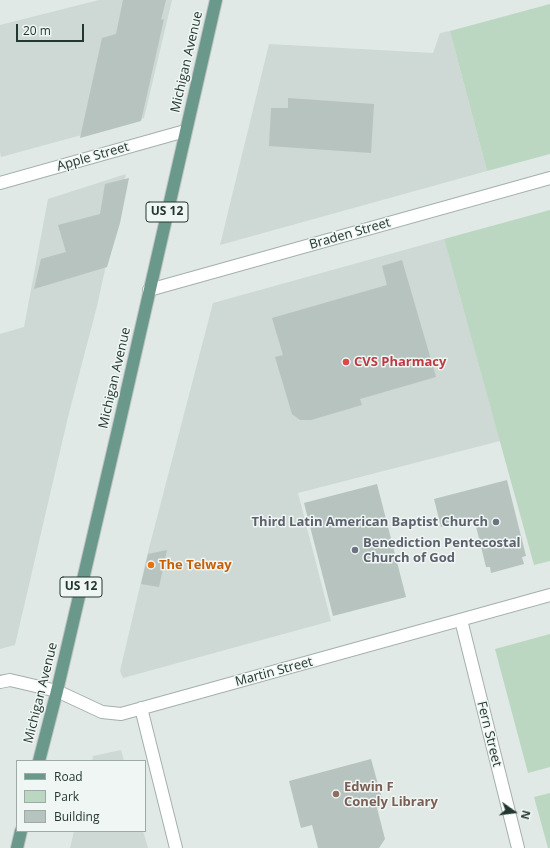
<!DOCTYPE html>
<style>
body{margin:0}
#map{position:relative;width:550px;height:848px;overflow:hidden;background:#e0e9e5;font-family:"Open Sans",sans-serif}
canvas{display:block}
.legend{position:absolute;left:16px;top:760px;width:130px;height:72px;box-sizing:border-box;background:#f0f6f3;border:1px solid #9eaaa5;margin:0;padding:5px 7px;list-style:none;font-size:12px;color:#233731}
.legend li{display:flex;align-items:center;gap:8px;height:20px}
.legend b{width:20px;border:1px solid #9eaaa5}
.north{position:absolute;left:494px;top:792px;width:40px;height:40px;-webkit-text-stroke:3px #f0f6f3;paint-order:stroke;rotate:104deg;font-size:11px;font-weight:700;line-height:16px;text-align:center;color:#233731}
.north::after{content:'';display:block;margin:auto;width:14px;height:18px;background:#233731;clip-path:polygon(50% 0,100% 100%,50% 72%,0 100%)}
.scale{position:absolute;left:16px;top:24px;width:68px;height:18px;box-sizing:border-box;border:2px solid #233731;border-top:0;padding-left:5px;font-size:12px;line-height:14px;white-space:nowrap;color:#233731;-webkit-text-stroke:3px #f0f6f3;paint-order:stroke}
</style>
<div id="map">
<canvas width="550" height="848"></canvas>
<ul class="legend">
<li><b style="height:5px;background:#6a998c"></b>Road</li>
<li><b style="height:11px;background:#bbd7c2"></b>Park</li>
<li><b style="height:11px;background:#b6c3be"></b>Building</li>
</ul>
<div class="north">N</div>
<div class="scale">20 m</div>
</div>
<script>
const g = document.querySelector('canvas').getContext('2d');
g.lineJoin = 'round';
function fill(path, color) {
  g.fillStyle = color;
  g.fill(path, 'evenodd');
}
function strokePath(path, color, width, dash) {
  g.strokeStyle = color;
  g.lineWidth = width;
  g.lineCap = dash ? 'butt' : 'round';
  g.setLineDash(dash || []);
  g.stroke(path);
}
function label(font, color, halo, rows, align = 'center') {
  g.font = font + ' "Open Sans",sans-serif';
  g.lineWidth = 3;
  g.setLineDash([]);
  g.textBaseline = 'middle';
  g.strokeStyle = halo;
  g.fillStyle = color;
  for (const [text, x, y, turn = 0] of rows) {
    g.save();
    g.translate(x, y);
    g.rotate((+turn || 0) * Math.PI / 180);
    g.textAlign = isNaN(turn) ? turn : align;
    if (halo) g.strokeText(text, 0, 0);
    g.fillText(text, 0, 0);
    g.restore();
  }
}
fill(new Path2D(`
 M99 0H172L144 118 1 157 0 152V25Z
 M450 31 487 171 220 245 269 44 433 53 440 33Z
 M126 174 97 306 68 417 15 645 0 649V334L24 327 48 199Z
 M444 239 500 441 298 493 331 621 123 678 120 671 148 552 213 303Z
 M121 750 124 761H92L93 756Z
 M74 831H143L148 848H70Z`), '#ced8d4');
fill(new Path2D(`
 M550 4V154L487 171 450 31Z
 M550 210V561L534 565 444 239Z
 M550 634V767L528 773 495 649Z
 M550 793V848H548L534 797Z`), '#bbd7c2');
fill(new Path2D(`
 M123 0H166L161 20 164 19 141 121 80 138 102 38 116 34Z
 M288 98 374 104 371 153 269 146 271 108H288Z
 M129 178 120 223 107 267 34 289 41 259 66 252 58 225 100 214 105 184Z
 M402 260 436 377 360 399 362 405 311 420H300L292 414 275 357 283 355 272 318 387 285 382 266Z
 M507 480 526 556 522 557 524 564 491 573 490 567H486L474 518 441 527 434 499Z
 M377 484 406 597 333 616 304 503Z
 M167 550 159 587 141 584 148 554Z
 M371 759 384 806 377 808 385 839 379 848H318L312 825 301 828 289 781Z`), '#b6c3be');
const minor = new Path2D(`
 M0 183 185 131
 M149 290 550 178
 M461 620 518 848
 M0 682 10 680 57 691 102 712 121 714 550 595
 M141 708 176 848`);
const major = new Path2D(`
 M39 761 57 691 119 425 216 0
 M17 848 21 831`);
strokePath(minor, '#a4b0ab', 14);
strokePath(major, '#bdc3c1', 14);
strokePath(minor, '#fff', 12);
strokePath(major, '#6a998c', 12);
for (const [x, y, r, color] of [
 [346,362,4,"#e0444e"],
 [496,522,4,"#6b7280"],
 [355,550,4,"#6b7280"],
 [151,565,4,"#e8710a"],
 [336,794,4,"#8d6e63"]
]) {
  const dot = new Path2D();
  dot.arc(x, y, r, 0, 2 * Math.PI);
  g.fillStyle = color;
  g.fill(dot);
  strokePath(dot, '#f0f6f3', 1.5);
}
for (const [x, y, w] of [
 [167,212,42],
 [81,587,42]
]) {
  const box = new Path2D();
  box.roundRect(x - w / 2, y - 10, w, 20, 3);
  g.fillStyle = '#f0f6f3';
  g.fill(box);
  strokePath(box, '#233731', 1);
}
label('bold 12px', '#233731', null, [
 ["US 12",167,212],
 ["US 12",81,587]
]);
label('13px', '#233731', '#f0f6f3', [
 ["Michigan Avenue",187,62,-77],
 ["Apple Street",93,157,-16],
 ["Braden Street",350,234,-16],
 ["Michigan Avenue",115,378,-77],
 ["Martin Street",274,672,-15],
 ["Michigan Avenue",41,693,-76],
 ["Fern Street",489,734,76]
]);
label('bold 13px', '#be3a42', '#f0f6f3', [
 ["CVS Pharmacy",354,362]
], 'left');
label('bold 13px', '#5b616d', '#f0f6f3', [
 ["Third Latin American Baptist Church",488,522],
 ["Benediction Pentecostal",363,543,"left"],
 ["Church of God",363,558,"left"]
], 'right');
label('bold 13px', '#c56008', '#f0f6f3', [
 ["The Telway",159,565]
], 'left');
label('bold 13px', '#785e54', '#f0f6f3', [
 ["Edwin F",344,787],
 ["Conely Library",344,802]
], 'left');
</script>
